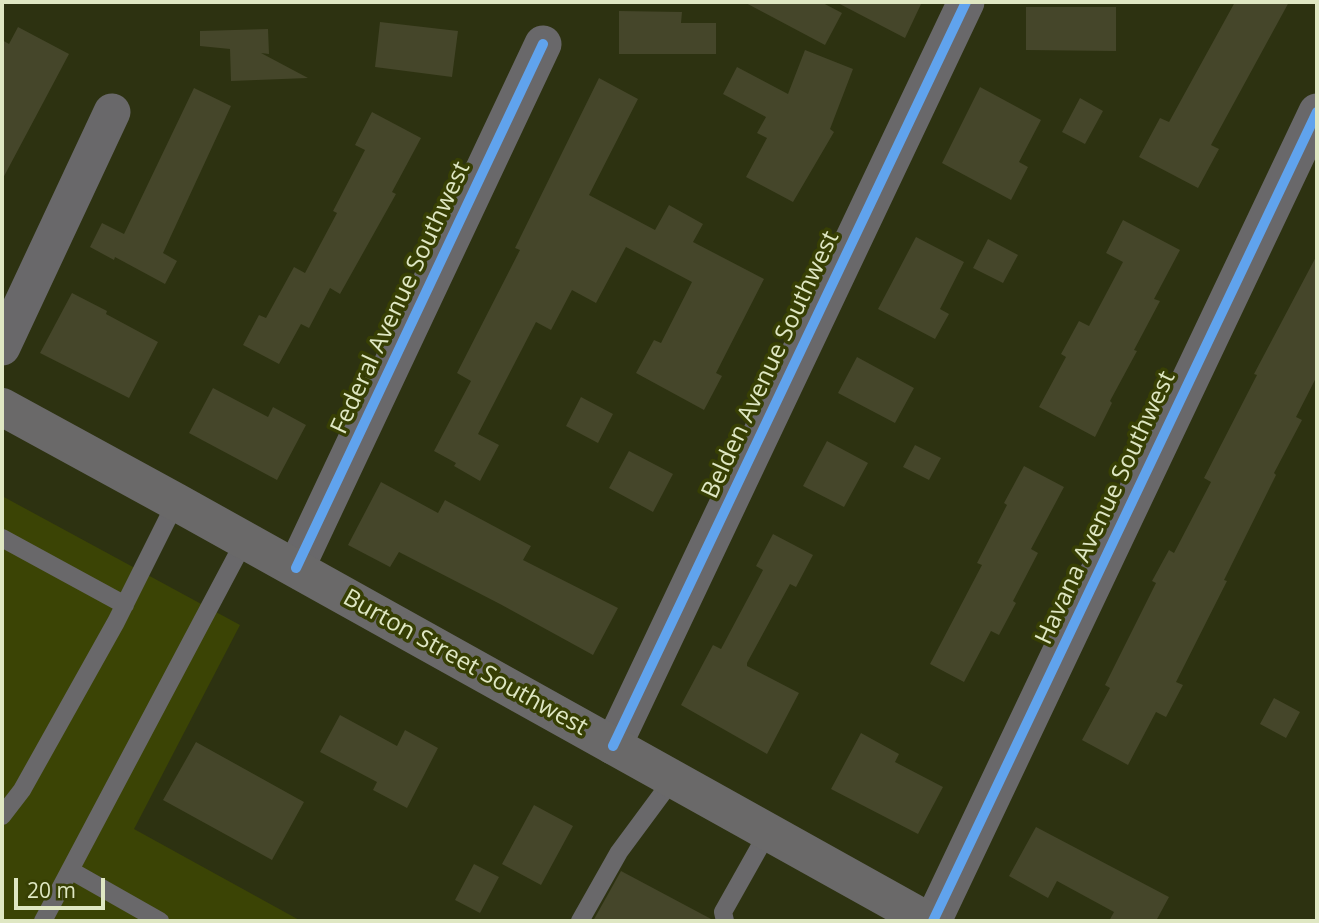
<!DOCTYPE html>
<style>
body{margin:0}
#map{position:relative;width:1319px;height:923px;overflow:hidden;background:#2d3211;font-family:"Open Sans",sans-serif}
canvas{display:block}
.frame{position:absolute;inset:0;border:4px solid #dfe7c3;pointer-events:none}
.scale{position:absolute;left:14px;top:878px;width:91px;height:32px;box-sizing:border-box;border:4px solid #dfe7c3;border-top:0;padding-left:9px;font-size:21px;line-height:24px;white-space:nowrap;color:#dfe7c3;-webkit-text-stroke:5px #373f04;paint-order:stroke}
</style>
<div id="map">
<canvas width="1319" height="923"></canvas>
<div class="frame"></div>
<div class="scale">20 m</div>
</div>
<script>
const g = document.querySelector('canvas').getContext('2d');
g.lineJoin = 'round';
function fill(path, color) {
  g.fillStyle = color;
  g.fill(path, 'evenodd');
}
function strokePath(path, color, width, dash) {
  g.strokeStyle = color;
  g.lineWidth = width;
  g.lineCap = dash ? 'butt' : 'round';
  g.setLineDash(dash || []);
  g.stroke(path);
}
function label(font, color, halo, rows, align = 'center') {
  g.font = font + ' "Open Sans",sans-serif';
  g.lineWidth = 7;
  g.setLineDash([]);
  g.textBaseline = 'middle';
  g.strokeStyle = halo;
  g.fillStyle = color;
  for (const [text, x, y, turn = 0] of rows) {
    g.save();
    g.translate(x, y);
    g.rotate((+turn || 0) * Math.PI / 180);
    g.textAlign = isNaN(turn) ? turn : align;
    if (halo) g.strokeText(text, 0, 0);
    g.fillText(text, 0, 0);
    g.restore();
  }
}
fill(new Path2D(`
 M2 496 240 625 134 829 301 921H2Z`), '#3b4405');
fill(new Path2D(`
 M744 2H821L842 13 825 45Z
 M836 2H922L905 38Z
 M1235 2H1289L1211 145 1219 149 1198 188 1139 157 1160 118 1169 122Z
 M1026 7H1116V51L1026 50Z
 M619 11 682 12 681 23H716V54H619Z
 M380 22 458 31 452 77 375 67Z
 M18 27 69 54 2 180V40L9 44Z
 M268 29 269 54 261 53 308 78 231 81 230 49 200 46V31Z
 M805 50 853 69 830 129 834 132 793 202 746 177 767 138 757 133 766 117 723 94 737 67 788 94Z
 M599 78 638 99 589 195 655 230 669 205 703 224 693 242 764 279 716 373 722 376 704 410 636 373 654 340 661 343 692 282 626 247 596 303 572 290 551 330 536 322 478 434 499 445 480 481 454 466 456 463 434 451 471 381 457 373 520 250 515 248Z
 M980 87 1041 120 1019 162 1028 167 1011 200 942 163Z
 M194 88 231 106 163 253 177 261 165 284 115 257 114 260 90 247 102 223 124 234Z
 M1080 98 1103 111 1085 144 1062 132Z
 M372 112 421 138 392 192 396 194 340 294 330 288 309 328 301 324 279 364 243 345 259 315 266 318 294 267 305 273 337 213 333 211 365 150 355 145Z
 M1123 220 1180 250 1154 299 1160 301 1134 350 1137 351 1110 401 1112 403 1095 437 1039 407 1066 357 1061 354 1079 321 1089 326 1123 262 1106 253Z
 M916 237 964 262 940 309 949 314 935 339 878 309Z
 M988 239 1018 255 1003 283 973 268Z
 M1317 255V376L1296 417 1302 420 1274 473 1276 475 1224 580 1227 581 1176 682 1183 685 1166 717 1156 712 1128 765 1082 740 1110 688 1105 685 1156 583 1152 581 1169 550 1174 553 1211 482 1204 478 1257 375 1254 374Z
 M72 293 107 311 106 314 158 342 129 398 40 353Z
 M857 357 914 388 895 423 838 393Z
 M213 388 268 417 273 407 306 425 277 480 189 433Z
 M581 397 613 414 598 443 566 426Z
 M827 441 868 463 844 507 803 486Z
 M915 445 941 458 929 480 903 467Z
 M629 451 673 474 653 512 609 488Z
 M1024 466 1064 487 1031 549 1038 553 1013 601 1016 603 999 635 991 631 964 682 930 664 982 565 977 563 1007 505 1004 503Z
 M381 482 438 513 445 500 531 546 523 560 618 608 593 655 500 604 399 552 390 567 348 545Z
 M773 534 813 555 796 587 790 584 747 663V666L799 693 767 754 681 705 713 645 721 649 763 570 756 566Z
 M1274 698 1300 712 1286 738 1260 724Z
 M340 715 397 746 405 730 438 748 407 808 373 790 377 782 320 752Z
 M861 733 899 754 895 762 943 787 918 834 831 789Z
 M196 742 304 802 272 860 163 800Z
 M534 805 573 826 541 885 502 864Z
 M1036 827 1169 897 1156 921H1109L1114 912 1057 881 1048 898 1009 876Z
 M474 864 499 877 480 913 455 900Z
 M621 871 713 920V921H593Z`), '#45462a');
strokePath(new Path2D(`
 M2 538 125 605
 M2 816 22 790 116 622 176 502
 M70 870 160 921
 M43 921 245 540
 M580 921 619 852 673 779
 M725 921 723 912 768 832`), '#69686a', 18);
strokePath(new Path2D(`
 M2 347 112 112
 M296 568 543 44
 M613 746 966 2
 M933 921 1317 112`), '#69686a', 37);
strokePath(new Path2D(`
 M2 407 176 502 928 921`), '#6a6969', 38);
strokePath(new Path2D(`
 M296 568 543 44
 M613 746 966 2
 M933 921 1317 112`), '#60a3ed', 10);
label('24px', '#dfe7c3', '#373f04', [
 ["Federal Avenue Southwest",401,298,-65],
 ["Belden Avenue Southwest",771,365,-65],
 ["Havana Avenue Southwest",1106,508,-65],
 ["Burton Street Southwest",465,663,29]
]);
</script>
